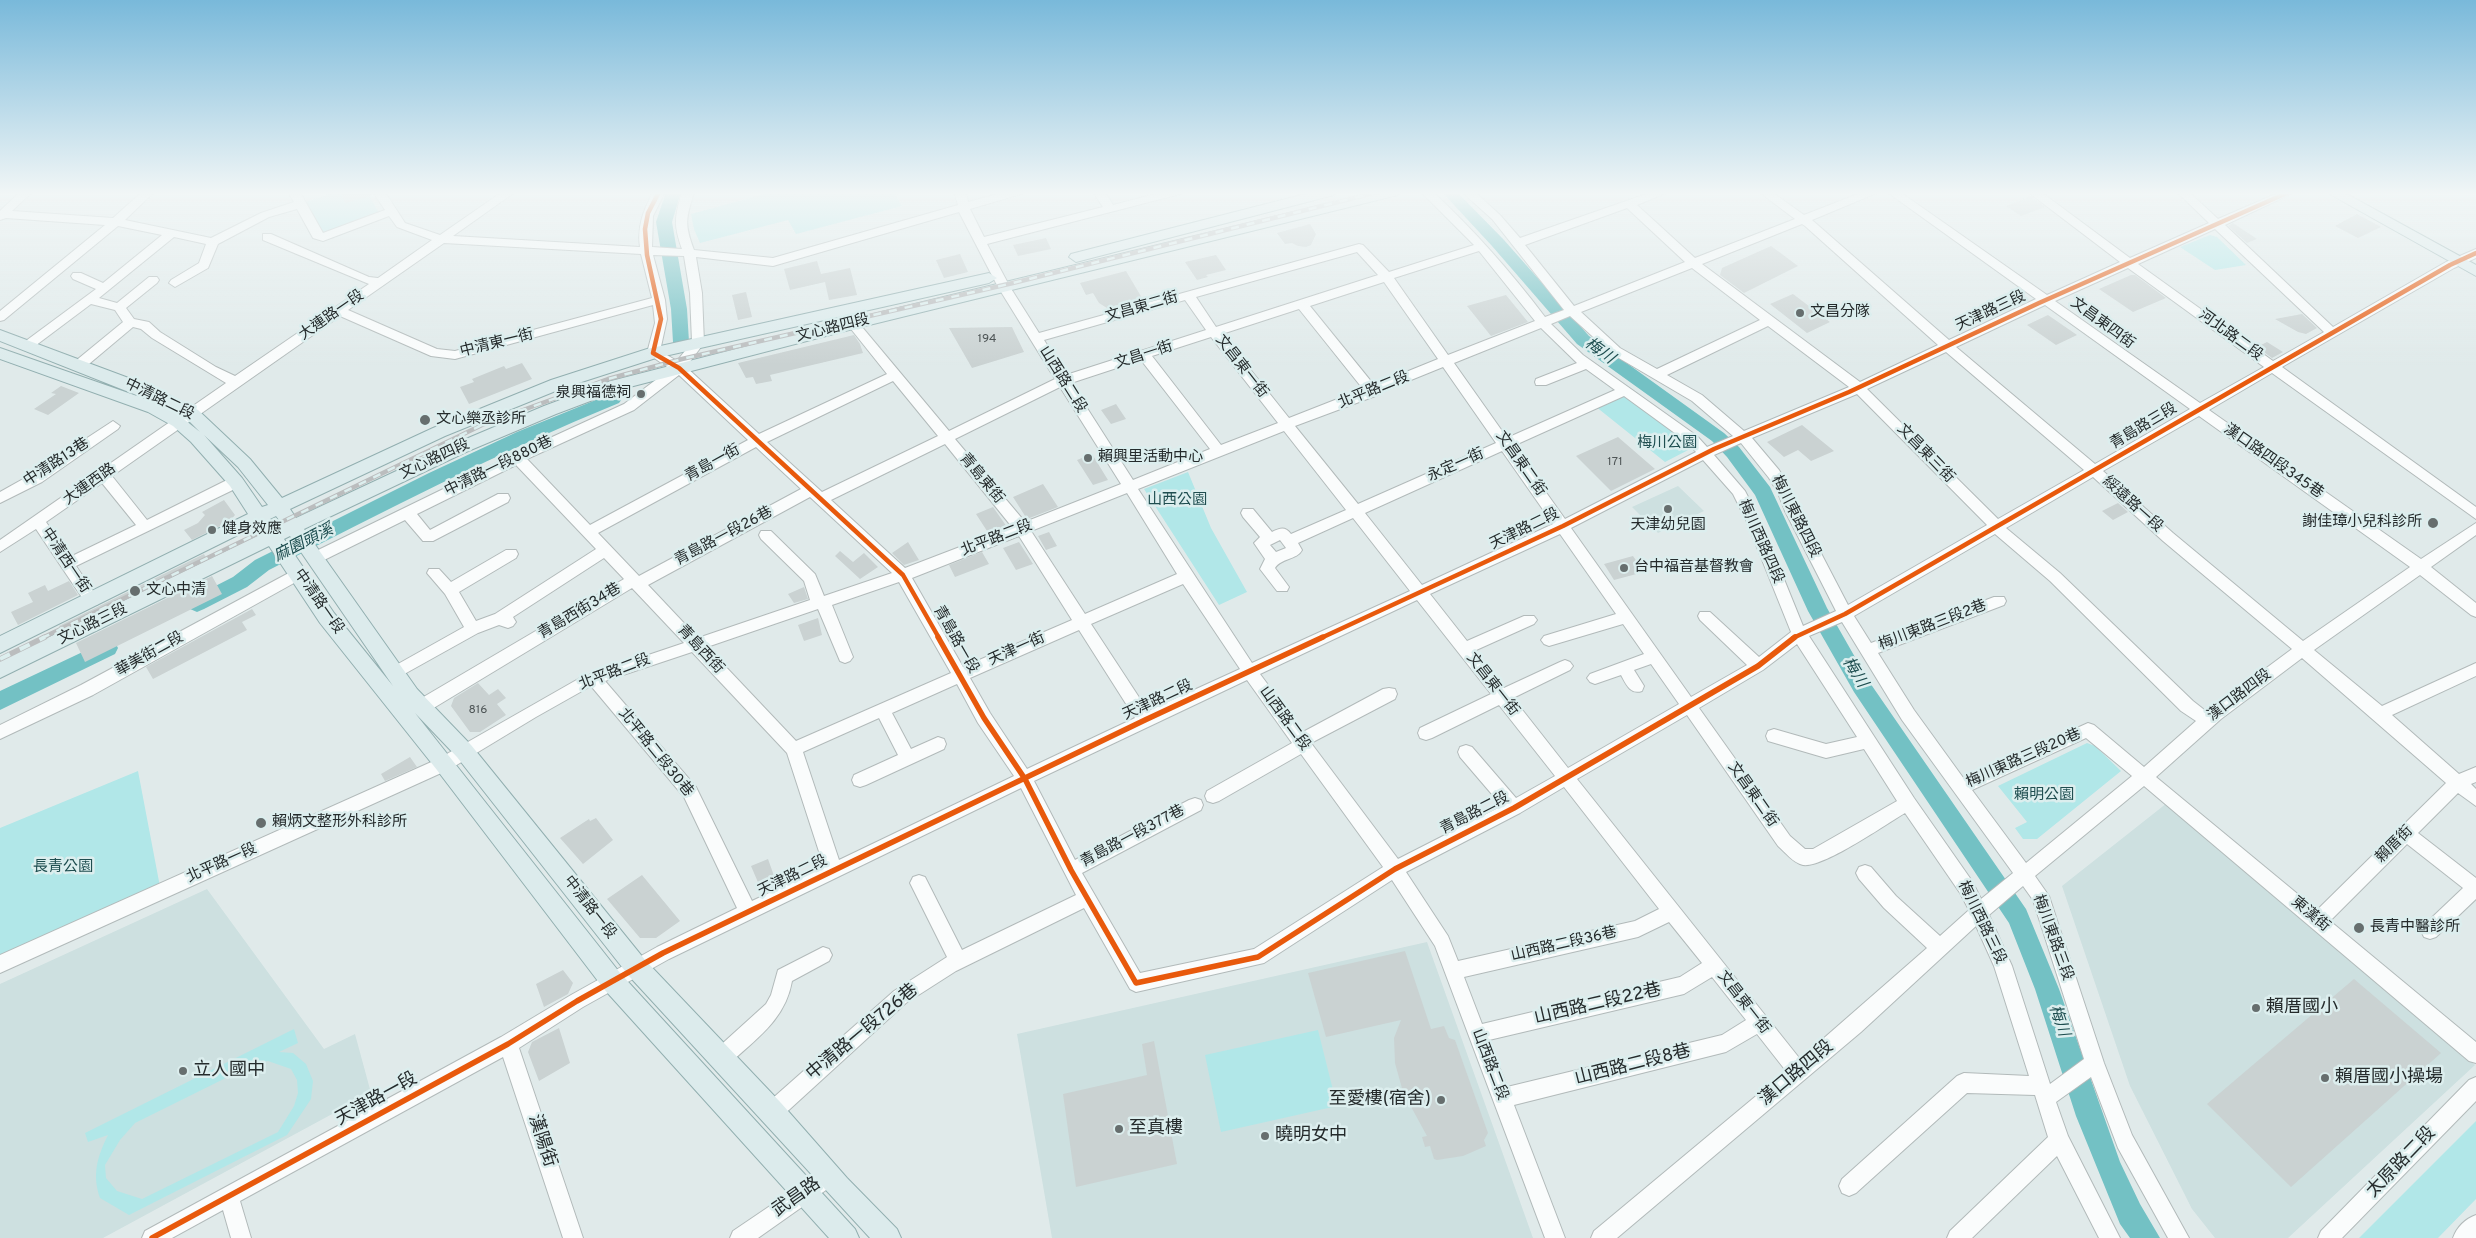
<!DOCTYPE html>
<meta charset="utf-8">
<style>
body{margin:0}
canvas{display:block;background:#e0eaea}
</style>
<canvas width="2476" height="1238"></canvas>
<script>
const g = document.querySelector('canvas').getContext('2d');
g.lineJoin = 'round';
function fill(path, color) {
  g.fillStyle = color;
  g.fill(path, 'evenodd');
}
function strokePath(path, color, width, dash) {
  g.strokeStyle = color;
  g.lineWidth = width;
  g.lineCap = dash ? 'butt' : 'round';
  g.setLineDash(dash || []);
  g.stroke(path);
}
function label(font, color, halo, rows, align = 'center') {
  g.font = font + ' Overpass,"Noto Sans TC",sans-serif';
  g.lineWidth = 5;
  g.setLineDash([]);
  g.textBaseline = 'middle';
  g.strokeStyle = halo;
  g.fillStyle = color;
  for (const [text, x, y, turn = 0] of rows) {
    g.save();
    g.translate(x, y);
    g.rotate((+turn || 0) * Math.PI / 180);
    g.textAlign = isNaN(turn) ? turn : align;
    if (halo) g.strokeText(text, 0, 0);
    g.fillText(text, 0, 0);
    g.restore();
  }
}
fill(new Path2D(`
 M1678 486 1704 511 1658 533 1632 507Z
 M2167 803 2475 1065 2288 1238H2215L2192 1209 2130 1086 2062 886Z
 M207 889 324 1049 355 1034 371 1093 103 1238H0V984Z
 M1427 942 1533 1238H1052L1017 1034Z`), '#cde0e0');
fill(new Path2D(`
 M335 192H367L379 213 325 233 320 232 305 202Z
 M772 192H905L895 195 902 206 796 234 788 220 700 243 694 229 691 214Z
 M2210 235 2217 237 2246 265 2215 270 2180 247Z
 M1624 393 1694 447 1665 462 1595 406Z
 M1188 472 1211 528 1247 592 1219 605 1144 489Z
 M2087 743 2095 746 2121 771 2037 839H2023L2015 828 2027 822 1998 786Z
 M138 771 161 892 0 964V828Z
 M294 1029 298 1043 279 1052 293 1053 306 1064 313 1081 311 1099 287 1135 129 1215 100 1198C92 1175 97 1157 108 1135L88 1142 85 1133ZM268 1061 291 1069 297 1080 298 1093 294 1106 278 1132 142 1199 117 1191 106 1178 105 1165 120 1140 135 1123 254 1064Z
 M1318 1030 1337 1106 1221 1132 1205 1055Z
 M2476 1121V1199L2438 1238H2359Z`), '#b1e7e8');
fill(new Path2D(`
 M666 192H681L672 222 687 309 689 342 687 346H675L673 342 671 309 656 222Z
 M1442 192H1457L1504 240 1589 336 1724 433 1739 447 1770 487 1827 608 1868 680 2026 909 2059 989 2120 1162 2140 1204 2160 1238H2130L2120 1224 2076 1116 2035 989 2009 923 1854 692 1808 611 1755 495 1727 457 1712 441 1577 344 1492 246Z
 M613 393 619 395 622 399 619 403C499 452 384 511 269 570L247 587 204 609 197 612 190 609 187 604 190 599 233 577 255 560 429 473 517 432Z
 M108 640 115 642 118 648 115 654 0 710V691Z`), '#73c1c4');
fill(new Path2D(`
 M340 192H371L373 195 345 203Z
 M2031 196 2045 207 2021 216 2006 206Z
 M2357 214 2381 227 2358 238 2335 226Z
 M2233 223 2257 239 2247 243 2228 226Z
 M1310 224 1316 234 1311 245 1306 247 1298 246 1292 243 1285 244 1277 233Z
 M1046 238 1051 249 1018 256 1013 245Z
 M1771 246 1798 266 1744 293 1720 275 1722 268Z
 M960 254 968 272 944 278 936 260Z
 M1216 255 1226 270 1206 275 1208 277 1197 280 1185 262Z
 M817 261 821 274 850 268 857 295 829 300 825 282 790 290 784 269Z
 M1126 271 1142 298 1107 308 1099 303 1093 293 1086 295 1080 283Z
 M2131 275H2135L2166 298 2133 312 2099 289Z
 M746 292 752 317 738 320 732 295Z
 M1793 294 1830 322 1807 333 1770 304Z
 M1506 295 1528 322 1491 336 1467 306Z
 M2302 314 2317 328 2306 334 2298 332 2275 319Z
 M2048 315 2077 335 2056 345 2027 325Z
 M1012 327 1024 352 972 368 949 328Z
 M854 335 860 344 863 353 770 375 772 381 756 384 753 377 746 378 738 363Z
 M2267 342 2283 352 2272 358 2257 347Z
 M522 363 532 379 469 404 460 387 474 382 472 379 504 366 506 369Z
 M61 386 79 393 48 415 34 409 56 394 51 393Z
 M1116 404 1126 419 1111 424 1101 410Z
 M1802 425 1834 451 1811 461 1798 450 1784 457 1767 442Z
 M1618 437 1655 469 1611 491 1576 456Z
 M1092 454 1108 480 1093 485 1077 460Z
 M1043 484 1058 507 1027 519 1013 497Z
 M224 500 235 515 230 521 192 540 184 530 198 523 205 515 202 512Z
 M2118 503 2128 512 2113 520 2102 511Z
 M993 507 1007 527 989 534 976 514Z
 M1049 532 1057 546 1046 550 1038 536Z
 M908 542 919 560 904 565 892 553Z
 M1019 542 1033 564 1016 570 1003 548Z
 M840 551 853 562 864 553 878 567 860 579 835 556Z
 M982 552 989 564 955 577 949 565Z
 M204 554 206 558 60 629 59 626Z
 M1633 556 1644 572 1614 580 1604 564Z
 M212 576 222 594 85 662 76 643Z
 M69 581 78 595 18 625 11 612 33 602 28 593 45 585 48 591Z
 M804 587 808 599 794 603 788 594Z
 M252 609 256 615 242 622 247 630 153 679 146 667Z
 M818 618 822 635 804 641 798 625Z
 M478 683 489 695 498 689 506 698 497 704 506 715 480 732H470L451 706 454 698Z
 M410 757 417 767 385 781 381 774Z
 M596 818 613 840 583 864 560 838 589 819 590 821Z
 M768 859 778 887 763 894 751 866Z
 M642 875 680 921 656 938H640L607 899Z
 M1405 951 1431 1029 1444 1026 1449 1038 1455 1040 1488 1133 1484 1140 1486 1146 1463 1156 1437 1160 1434 1159 1430 1146 1425 1147 1422 1137 1427 1136 1403 1092 1395 1063 1394 1038 1401 1020 1326 1037 1308 973Z
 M563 970 573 983 568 994 544 1007 536 984Z
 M2354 979 2441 1053 2291 1187 2207 1104Z
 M559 1028 570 1063 539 1081 528 1052 532 1042Z
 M1154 1041 1177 1164 1076 1187 1063 1094 1147 1075 1142 1044Z`), '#cad2d2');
const minor = new Path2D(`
 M20 192H32L12 211 113 218 142 192H154L125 220 211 238 261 213 294 202 288 192H300L323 233 385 210 373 192H385L405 223 440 235 502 192H515L453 236 640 247C637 225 644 210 653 192H665L653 216 652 247 682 249C673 224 675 216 682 192H694C686 219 684 223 694 250L773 258 958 205 954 192H966L968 202 1005 192H1023L1021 194 970 209 984 237 1103 207 1093 192H1105L1113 205 1163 192H1182L1180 194 987 244 1010 287 1039 333 1359 244 1363 245 1389 272 1474 245 1421 192H1433C1475 231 1511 272 1545 317L1564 310 1492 219 1462 192H1475L1500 215 1520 238 1652 192H1668L1637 205 1695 258 1795 219 1759 192H1772L1804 215 1863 192H1879L1812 220 1949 340 2036 299 1887 192H1900L2047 295 2120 262 2028 192H2041L2130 258 2209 223 2177 192H2189L2218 219 2280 192H2295L2225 225 2333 327 2446 262 2476 249V258L2454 268 2282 367 2476 507V519L2272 373 2209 410 2421 559 2476 523V535L2431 567 2476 603V617L2471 615 2420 575 2314 650 2382 706 2476 663V676L2392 715 2459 774 2476 767V782L2471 784 2476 789V806L2458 793 2418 833 2476 878V899L2436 937 2430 939 2424 937 2421 931 2424 925 2463 888 2407 844 2330 921 2476 1042V1063L2469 1061 2144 786 2035 876 2049 896 2104 1063 2132 1135 2189 1238H2168L2118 1148 2091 1077 2056 1102 2068 1136 2120 1238H2099L2057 1156 1972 1238H1947L1950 1231 2048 1137 2035 1095 1967 1093 1856 1193 1849 1196 1842 1193 1839 1186 1842 1179 1957 1076 1964 1073 2029 1076 1994 966 1976 926 1861 1032 1617 1238H1591L1594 1231 1786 1071 1757 1034 1726 1052 1514 1105 1565 1238H1545L1435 946 1392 880 1264 963 1136 992 1130 989 1084 908 956 971 906 1003 779 1119 772 1122 765 1119 762 1112 765 1105 894 991 947 957 910 883 913 877 919 875 925 877 962 950 1076 895 1021 788 669 959 583 1007 519 1048 583 1238H563L503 1057 240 1201 251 1238H231L223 1210 172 1238H142L145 1231 501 1037 571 995 657 947 737 908 684 797 591 686 536 717 450 769 0 973V955L438 759 580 678 684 643 632 588 427 712 421 714 415 712 413 707 415 702 624 579 604 558 513 617 516 622 513 626 508 628 499 625 478 633 399 677 394 679 389 677 386 673 389 669 464 627 445 594 427 573 429 569H439L451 582 506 550H516L518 554 516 558 459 592 476 621 495 614 596 549 516 465 417 514 430 530 498 494H508L510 498 508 502 433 541H423L405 520 320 562H310L308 558 310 554 513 455 624 404 670 369 647 353 655 323 653 305 455 359 431 356 340 316 112 476 147 520 231 478H241L243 482 241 486 76 566 97 597 99 601 97 605H87L36 529 0 552V540L226 383 152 338 141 329 133 327 83 369H73L72 366 73 363 123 322 115 310 91 304 31 349H23L21 346 23 343 96 289 73 279 71 276 73 273H81L103 283 162 235 118 226 4 320 0 321V311L105 225 6 218 0 220V211ZM1627 208 1685 262 1574 306 1525 245ZM297 209 313 238 323 241 389 216 397 227 432 240 378 278 369 277 271 234H263V240L369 284 235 376 216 367 160 332 149 322 134 319 126 308 157 283 159 280 157 277H149L117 303 99 298 174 237 206 244 199 263 171 280 169 283 175 287 208 268 218 244 269 217ZM959 212 998 287 1055 379 949 431 857 321 853 320 847 324 887 374 759 434 686 367 704 343 702 293 696 257 773 266ZM1802 224 1805 226 1938 345 1860 382 1702 264ZM2215 229 2324 332 2273 361 2138 264ZM444 243 641 254 652 298 455 351 437 349 348 310ZM1479 251 1535 321 1448 355 1394 278ZM1357 252 1378 275 1216 327 1196 297ZM653 255 684 256 690 293 692 342 677 361 660 351 667 319 665 300ZM1692 268 1760 320 1657 369 1620 348 1581 312ZM2128 268 2264 367 2200 403 2055 301ZM1384 282 1438 359 1374 385 1310 306ZM1185 300 1206 330 1066 375 1044 340ZM2045 305 2190 409 2095 464 1956 347ZM1299 309 1363 389 1289 418 1222 334ZM1570 316 1612 354 1692 401 1733 436 1707 447 1697 436 1583 355 1551 324ZM1768 326 1849 387 1744 431 1702 395 1667 375ZM1541 328 1577 363 1536 379 1535 382 1536 385H1546L1586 369 1615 390 1507 438 1454 363ZM1211 337 1278 423 1221 445 1152 356ZM1946 352 2084 470 1998 519 1867 389ZM1141 360 1210 449 1133 480 1071 383ZM1443 367 1496 443 1358 504 1295 426 1378 395 1379 393ZM679 375 748 440 590 525 527 459 634 410ZM893 381 938 436 822 492 767 442ZM1060 387 1121 484 1025 522 955 439ZM1857 394 1987 525 1848 605 1799 511 1790 488 1779 470 1752 438ZM1624 396 1687 442 1696 452 1565 519 1513 446ZM2199 416 2410 567 2303 641 2173 533 2103 471ZM1284 431 1346 510 1291 534C1285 526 1280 528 1272 532L1253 509H1243L1241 513 1243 517 1260 537 1254 543 1265 559 1260 569 1277 591H1287L1289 587 1275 568C1281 558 1297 560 1302 550L1298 543 1353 518 1410 591 1252 663 1138 489ZM1741 443 1769 478 1778 493 1785 511 1836 611 1803 626 1760 520 1745 491 1714 455ZM945 444 1012 527 905 568 831 500ZM756 447 801 489 639 576 598 533ZM1502 451 1553 524 1422 585 1365 513ZM1703 460 1733 494 1746 520 1791 632 1759 657 1710 612H1700L1698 616 1700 620 1747 665 1691 697 1571 528ZM2093 477 2163 541 2292 649 2207 712 2193 701 2060 573 2006 528ZM102 483 136 525 70 557 46 522ZM1127 493 1177 574 1085 614 1031 531ZM810 497 892 573 824 596 815 574 771 531H761L759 535 761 539 804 581 810 600 698 638 648 585ZM1560 534 1616 614 1544 636 1541 640 1544 644 1549 646 1623 624 1644 654 1590 674 1587 678 1590 682 1595 684 1621 675C1626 684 1630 695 1642 691L1644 686 1634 670 1651 664 1679 704 1568 768 1513 698 1570 670 1573 666 1570 662 1565 660 1560 662 1504 688 1474 651 1534 624 1537 620 1534 616H1524L1467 641 1430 594ZM1995 534 2050 581 2181 711 2196 721 2144 767 2094 725 2088 723 1964 779 1914 710 1878 653 2004 605 2006 601 2004 597H1994L1871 643 1854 616ZM1019 536 1072 620 963 667 912 578ZM1280 540 1286 548 1276 552 1270 545ZM899 582 951 673 796 741 707 647 818 609 840 661 845 663 850 661 853 657 832 605ZM1183 584 1240 669 1148 711 1091 624ZM1417 600 1491 694 1420 728 1418 733 1420 738 1426 740 1432 738 1499 705 1555 776 1516 798 1472 747 1466 745 1460 747 1458 752 1460 757 1502 806 1398 859 1311 743 1395 699 1397 694 1395 689 1389 688 1383 689 1303 732 1260 674ZM1842 622 1902 720 2013 873 1981 899 1972 881 1914 798 1809 636ZM1079 630 1135 718 1027 769 990 713 970 678ZM1797 644 1857 737 1826 744 1774 729 1768 731 1766 736 1768 741 1826 758 1864 749 1897 801 1813 849H1805L1790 836 1699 708 1763 670ZM692 652 787 753 824 867 752 901 696 787 605 681ZM2302 658 2446 783 2317 910 2156 777 2221 719ZM1247 680 1292 743 1207 791 1205 796 1207 801 1213 803 1219 801 1301 754 1383 867 1254 949 1140 973 1082 873 1201 810 1203 805 1201 800 1195 798 1189 800 1075 860 1034 781ZM957 684 978 723 1014 776 839 860 803 752 879 718 898 755 854 775 852 780 854 785 860 787 866 785 944 749 946 744 944 739 938 737 911 749 892 713ZM1687 715 1778 846C1785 852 1793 863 1803 865 1823 868 1885 825 1905 813L1960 893 1969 910 1940 936 1896 896 1871 867 1865 865 1859 867 1856 873 1859 879 1884 908 1927 948 1800 1059 1577 779ZM2086 738 2132 776 2026 863 1972 790ZM1564 787 1659 909 1635 921 1458 961 1448 936 1406 872 1520 813ZM2023 886 2033 900 2084 1059 2050 1084 2012 966 1989 915ZM1669 922 1702 963 1680 977 1482 1024 1464 977 1638 937ZM1712 977 1746 1020 1722 1035 1507 1087 1489 1040 1684 994Z
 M113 421 120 426 118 429 42 482 0 503V492L32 474Z
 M298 568 303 570 305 574 303 578 93 695 0 739V725L81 685Z
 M823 947 829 949 832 955 829 961 792 981C785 1021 755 1039 727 1066L720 1068 713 1066 711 1059 713 1052 766 1004 771 995 778 970Z
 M2476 1077V1101L2342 1238H2318L2321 1231 2469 1080Z
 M829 1166 836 1169 839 1176 836 1183 758 1238H730L733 1231Z
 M2476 1215V1238H2453C2457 1227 2465 1219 2476 1215Z`);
const major = new Path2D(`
 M1313 192H1336L1334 195 1076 262 1069 257 1071 254Z
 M1376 192H1400L1398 195 853 329 622 389 556 414 466 452 304 529 417 689 471 745 645 960 781 1103 847 1178 897 1229 901 1238H870L629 976 457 757 415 713 620 973 855 1229 859 1238H829L604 989 437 770 320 623 269 546 0 678V661L261 534 256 526 0 653V636L248 514 230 486 191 442 173 426 148 412 0 359V348L154 402 0 341V330L150 386 198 410 250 459 282 498 433 428 551 380 647 349 989 273 997 278 989 283 656 358 563 388 445 436 290 509 296 518 454 444 544 406 611 381 853 319ZM175 412 186 418 200 432ZM204 435 238 467 268 505 262 507 242 478ZM276 516 282 524 276 527 270 519ZM290 536 393 686 334 613 284 539Z
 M2326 192H2343L2476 265V276Z`);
strokePath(minor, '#b2baba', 2);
strokePath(major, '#92afb0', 2);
fill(minor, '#fafcfc');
fill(major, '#dcebec');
const railFar1 = new Path2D(`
 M42 638 482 425 608 379 682 359 1013 283 1378 192`);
const rail = new Path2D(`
 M0 659 45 637`);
strokePath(railFar1, '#bbbdbe', 4.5);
strokePath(rail, '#bbbdbe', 5.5);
strokePath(railFar1, '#dceeee', 2.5, [8]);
strokePath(rail, '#dceeee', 4, [11]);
strokePath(new Path2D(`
 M659 192 648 213 645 229 647 255 661 319 653 353 679 368 903 575 939 638
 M1321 638 1563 526 1714 449 1849 392 2039 303 2289 192
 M1793 638 1845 614 2450 265 2476 253`), '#e8590c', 4.5);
strokePath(new Path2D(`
 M938 637 984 718 1025 779 1071 870 1136 983 1258 957 1395 869 1514 808 1758 666 1795 637
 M152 1238 508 1044 577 1001 663 953 1145 720 1323 637`), '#e8590c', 5.5);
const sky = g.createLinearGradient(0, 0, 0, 365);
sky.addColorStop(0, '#79b9da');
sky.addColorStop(0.53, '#f1f6f6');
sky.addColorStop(1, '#f1f6f600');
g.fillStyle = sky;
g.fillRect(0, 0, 2476, 365);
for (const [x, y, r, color] of [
 [1800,313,5,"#666e6e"],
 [641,394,5,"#666e6e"],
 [425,420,6,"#666e6e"],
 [1088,458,5,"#666e6e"],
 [1668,509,5,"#666e6e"],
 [2433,523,6,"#666e6e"],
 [212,530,5,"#666e6e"],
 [1624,568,5,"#666e6e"],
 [135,591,6,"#666e6e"],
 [261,823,6,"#666e6e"],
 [2359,928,6,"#666e6e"],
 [2256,1008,5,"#666e6e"],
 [183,1071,5,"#666e6e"],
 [2325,1078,5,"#666e6e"],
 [1441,1100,5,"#666e6e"],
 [1119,1129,5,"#666e6e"],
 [1265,1136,5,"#666e6e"]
]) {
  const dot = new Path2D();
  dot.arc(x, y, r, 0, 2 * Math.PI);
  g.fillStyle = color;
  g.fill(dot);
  strokePath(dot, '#dceeee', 2);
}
label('12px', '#4e5556', null, [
 ["194",987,340],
 ["171",1615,463],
 ["816",478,711]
]);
label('15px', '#252b2c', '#dceeee', [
 ["文昌東二街",1142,308,-16],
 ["天津路三段",1991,312,-25],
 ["大連路一段",332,316,-35],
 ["文昌東四街",2102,324,36],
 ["文心路四段",833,329,-14],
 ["河北路二段",2230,336,36],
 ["中清東一街",497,344,-14],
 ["文昌一街",1144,356,-18],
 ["文昌東一街",1241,367,52],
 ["山西路二段",1062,380,58],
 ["北平路二段",1374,391,-22],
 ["中清路二段",159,400,26],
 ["青島路三段",2144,427,-31],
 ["文昌東三街",1925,454,46],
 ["文心路四段",435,460,-25],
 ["漢口路四段345巷",2273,462,35],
 ["中清路13巷",57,463,-33],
 ["青島一街",713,464,-29],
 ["文昌東二街",1520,464,55],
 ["永定一街",1456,466,-24],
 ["中清路一段880巷",499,467,-26],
 ["青島東街",981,479,50],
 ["大連西路",90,485,-35],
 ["綏遠路一段",2132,505,42],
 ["梅川東路四段",1795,517,63],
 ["天津路二段",1525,530,-26],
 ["青島路一段26巷",724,537,-28],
 ["北平路二段",997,539,-21],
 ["梅川西路四段",1760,542,66],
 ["中清西一街",65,561,56],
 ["中清路一段",318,602,55],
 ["青島西街34巷",580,612,-31],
 ["文心路三段",93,625,-26],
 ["梅川東路三段2巷",1933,626,-21],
 ["青島路一段",955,640,60],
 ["青島西街",700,650,47],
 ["天津一街",1017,650,-24],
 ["華美街二段",150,655,-29],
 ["北平路二段",615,673,-21],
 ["文昌東一街",1492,685,52],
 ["漢口路四段",2240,696,-37],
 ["天津路二段",1158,701,-25],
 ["山西路二段",1284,719,54],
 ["北平路二段30巷",655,753,51],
 ["梅川東路三段20巷",2024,759,-24],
 ["文昌東二街",1752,795,55],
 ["青島路二段",1475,814,-27],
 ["青島路一段377巷",1133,837,-28],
 ["賴厝街",2395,845,-45],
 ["北平路一段",222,864,-24],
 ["天津路二段",793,877,-26],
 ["中清路一段",589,908,52],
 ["東漢街",2310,915,40],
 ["梅川西路三段",1981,923,64],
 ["梅川東路三段",2052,938,70],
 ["山西路二段36巷",1564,945,-13],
 ["文昌東一街",1743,1003,52],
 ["山西路二段",1489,1065,69]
]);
label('15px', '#252b2c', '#dceeee', [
 ["文昌分隊",1810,313],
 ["泉興福德祠",631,394,"right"],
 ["文心樂丞診所",436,420],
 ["賴興里活動中心",1098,458],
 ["謝佳璋小兒科診所",2422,523,"right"],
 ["天津幼兒園",1668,526,"center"],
 ["健身效應",222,530],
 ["台中福音基督教會",1634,568],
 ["文心中清",146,591],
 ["賴炳文整形外科診所",272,823],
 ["長青中醫診所",2370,928]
], 'left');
label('15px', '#1f4e50', '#dceeee', [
 ["梅川公園",1667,444],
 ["山西公園",1177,501],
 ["賴明公園",2044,796],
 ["長青公園",63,868]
]);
label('italic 16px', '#1c4c4e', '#dceeee', [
 ["梅川",1599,352,36],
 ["麻園頭溪",304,544,-27],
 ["梅川",1854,673,58],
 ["梅川",2058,1021,71]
]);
label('18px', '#252b2c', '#dceeee', [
 ["山西路二段22巷",1598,1005,-13],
 ["中清路一段726巷",863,1033,-40],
 ["山西路二段8巷",1633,1066,-14],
 ["漢口路四段",1797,1074,-40],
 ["天津路一段",377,1100,-29],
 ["漢陽街",541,1141,72],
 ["太原路二段",2402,1163,-46],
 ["武昌路",797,1198,-35]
]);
label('18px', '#252b2c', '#dceeee', [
 ["賴厝國小",2266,1008],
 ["立人國中",193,1071],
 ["賴厝國小操場",2335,1078],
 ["至愛樓(宿舍)",1431,1100,"right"],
 ["至真樓",1129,1129],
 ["曉明女中",1275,1136]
], 'left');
</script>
